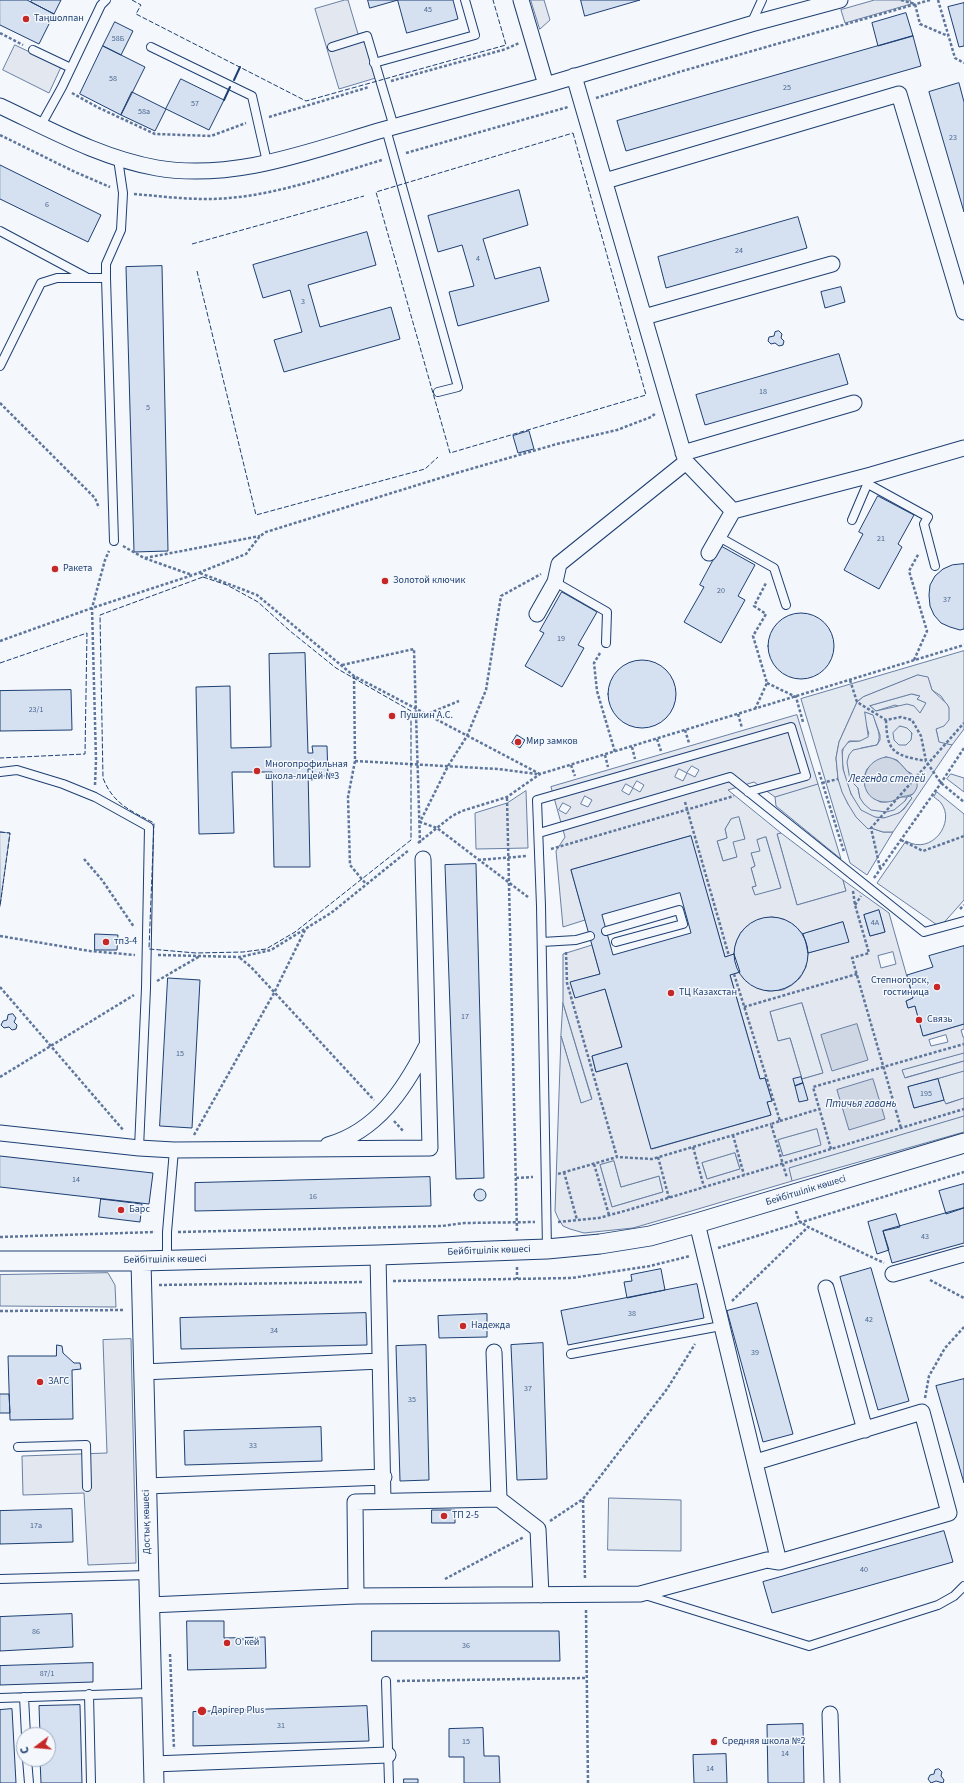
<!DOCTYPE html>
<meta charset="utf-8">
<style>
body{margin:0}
#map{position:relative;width:964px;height:1783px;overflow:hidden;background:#f4f7fb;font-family:"Source Sans 3",sans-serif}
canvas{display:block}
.north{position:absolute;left:16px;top:1727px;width:40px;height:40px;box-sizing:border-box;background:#f4f7fb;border:1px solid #9eadc5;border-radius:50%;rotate:254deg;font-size:11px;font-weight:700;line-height:16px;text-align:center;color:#1d3f73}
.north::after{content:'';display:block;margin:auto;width:14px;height:18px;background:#c62828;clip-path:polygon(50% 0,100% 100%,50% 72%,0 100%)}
</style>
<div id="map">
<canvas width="964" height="1783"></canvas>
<div class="north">С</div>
</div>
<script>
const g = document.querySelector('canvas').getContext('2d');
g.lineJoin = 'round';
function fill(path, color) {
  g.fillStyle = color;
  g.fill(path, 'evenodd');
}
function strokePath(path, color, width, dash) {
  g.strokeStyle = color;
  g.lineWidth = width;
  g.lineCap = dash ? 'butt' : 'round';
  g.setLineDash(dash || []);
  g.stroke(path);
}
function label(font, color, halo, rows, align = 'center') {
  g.font = font + ' "Source Sans 3",sans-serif';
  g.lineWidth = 3;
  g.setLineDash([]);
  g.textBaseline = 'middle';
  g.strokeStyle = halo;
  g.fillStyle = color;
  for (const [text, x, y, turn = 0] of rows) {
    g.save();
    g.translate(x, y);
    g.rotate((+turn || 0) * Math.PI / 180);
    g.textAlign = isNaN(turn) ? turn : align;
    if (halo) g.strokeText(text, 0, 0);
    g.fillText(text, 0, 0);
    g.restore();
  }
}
const green = new Path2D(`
 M964 651V729L952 745 939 743 936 729 949 708 941 696 932 690 928 678 918 675 863 697 857 702 839 742 836 758 838 778 848 804 871 828 883 832H893L867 875 850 863 801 699Z
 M912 694 920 696 917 699 927 703 920 713 895 705 876 711 870 706Z
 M865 712 874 715C875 727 883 734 877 745L861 748 850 780 858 788 860 798 905 801 907 797 910 796 912 798C908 803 905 808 900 812 889 821 870 820 860 809 850 798 836 759 845 745 850 739 856 743 861 740 864 738 866 736 869 734L865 722Z
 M892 736a10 10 0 1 1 20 0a10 10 0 1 1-20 0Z
 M951 774 964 778V792L947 779Z
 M818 784 841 859 776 806 775 797Z
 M937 792 964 814V900L940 927 877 883 906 841C932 856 956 822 941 803 940 801 936 799 934 797Z
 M739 816 745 839 737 857 723 861 717 841 727 838 725 829 731 819Z
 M0 832 10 833 0 906Z
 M781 833 843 880 846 891 797 905 777 834Z
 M766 837 781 888 755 896 752 887 756 886 751 868 755 866 751 853 757 840Z
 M563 1003 592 1100 581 1103 561 1036Z
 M802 1003 823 1073 802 1079 790 1038 778 1041 770 1012Z
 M964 1053V1061L904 1078 902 1070Z
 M964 1071V1098L945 1104 938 1079Z
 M964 1116V1132L792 1181 788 1168Z
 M817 1129 822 1145 783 1156 778 1140Z
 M735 1153 740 1169 707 1179 702 1163Z
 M614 1161 621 1187 659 1176 663 1192 612 1207 600 1165Z
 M108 1273 115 1285 116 1307 0 1306V1275Z
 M609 1498 681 1500V1551L608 1550Z`);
fill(green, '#e3e9f0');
strokePath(green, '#687fa3', 1);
const parking = new Path2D(`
 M345 0H348L358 34 366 32 379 77 339 89 315 9Z
 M531 0H544L550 20 540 29Z
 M875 0H910L911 4 845 23 841 10Z
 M15 45 61 67 49 93 3 70Z
 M918 675 928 677 932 690 947 704 949 708V720L944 726 936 729 939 742 952 745 893 832H883L871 828 868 829 856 817 848 804 842 792 838 779 836 758 839 742 857 702 863 697ZM912 694 920 696 917 699 926 703 920 713 914 706 907 704 876 711 870 706ZM865 712 873 715 880 735V740L877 745 853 750 849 755 847 762 850 780 858 788 860 798 864 804 871 810 886 812 894 810 905 801 907 797H901L886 802H880L871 796 865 786V774L867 769 886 757 897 760 907 771 912 774 917 783 913 794 910 796 912 798 904 809 899 813 884 818 875 817 861 810 851 794 843 769 842 750 846 745 849 741H860L868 737ZM900 726 907 728 912 733 911 740 906 745H899L894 740 893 733Z
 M797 715 818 784 775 797 754 782 728 790 781 833 777 834 797 905 846 891 843 880 889 913 913 998 906 1001 908 1008 915 1006 924 1036 964 1024V1029L961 1030 963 1037H964V1053L902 1070 905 1078 964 1061V1071L908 1087 914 1108 944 1100 946 1104 964 1098V1116L789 1168 792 1181 678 1215 633 1228 584 1233 570 1229 563 1226 558 1218 555 1211 561 1036 581 1103 592 1099 563 1003V954L592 945 600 974 571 982 575 997 605 989 622 1047 592 1056 596 1072 627 1063 652 1149 771 1115 767 1102 772 1101 765 1078 760 1079 730 975 740 972 747 982 757 988 768 991 783 990 792 985 800 978 806 967 808 953 848 941 843 922 803 934 794 925 783 919 772 917 760 919 750 924 741 932 736 943 734 954 725 957 690 836 571 870 585 920 563 927 556 851 565 837 551 787ZM692 766 699 770 695 777 687 773ZM679 769 687 773 683 781 675 777ZM637 781 644 785 640 792 633 788ZM626 784 633 788 629 795 622 791ZM585 796 592 800 588 807 581 804ZM563 803 571 807 566 814 559 810ZM739 817 745 839 733 842 737 857 723 861 717 841 727 838 725 829 731 819ZM766 837 781 888 755 895 752 887 756 886 751 868 755 866 751 853 760 851 757 840ZM879 911 885 932 870 936 864 915ZM893 952 896 964 881 968 878 956ZM802 1003 823 1073 802 1079 790 1038 778 1041 770 1012ZM946 1035 948 1042 931 1046 929 1040ZM817 1129 821 1145 783 1156 778 1140ZM735 1153 740 1169 707 1179 702 1163ZM614 1161 621 1187 659 1176 663 1192 612 1207 600 1165Z
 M526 791 528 848 476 849 475 813 507 803Z
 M131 1339 136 1563 88 1565 84 1493 23 1495 22 1456 107 1453 103 1340Z`);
fill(parking, '#e3e8f0');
strokePath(parking, '#687fa3', 1);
const water = new Path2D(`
 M886 757C896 758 900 763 906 770 913 778 923 782 913 794 908 796 905 796 901 797 896 799 893 802 886 802 858 802 856 762 886 757Z
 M857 1024 868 1060 832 1071 821 1035Z
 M873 1079 885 1119 849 1130 837 1090Z`);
fill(water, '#cfd7e4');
strokePath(water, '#687fa3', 1);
const building = new Path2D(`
 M0 0H27L54 14 39 44 0 25Z
 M32 0H61L54 14 31 2Z
 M368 0H398L370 8Z
 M398 0H453L458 19 407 33Z
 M581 0H640L585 16Z
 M964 3V46L959 47 948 7Z
 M906 13 913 36 878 46 872 23Z
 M115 22 133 31 121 55 103 46Z
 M913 36 921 66 626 151 617 121Z
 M103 46 145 67 121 115 80 94Z
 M181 79 224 100 209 130 166 109Z
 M959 83 964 102V212L929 92Z
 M132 92 166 109 155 131 121 115Z
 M0 165 101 215 88 242 0 199Z
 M519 190 528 225 483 239 495 279 540 267 549 301 458 326 449 292 474 286 462 245 438 252 428 216Z
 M798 217 807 248 666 288 658 257Z
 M367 232 376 265 308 285 320 327 391 307 400 339 284 372 274 340 302 332 290 290 263 298 253 265Z
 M162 266 168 551 134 552 126 267Z
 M841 287 845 302 825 308 821 292Z
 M779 331 782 334 781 338 784 341 783 345 779 346 775 343 771 344 768 341 769 337 774 336 775 332Z
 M839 354 848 384 705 425 696 395Z
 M529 431 534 449 518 453 513 436Z
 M878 496 914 515 898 544 902 547 879 589 844 570 863 534 859 532Z
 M721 546 755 565 738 596 745 600 721 643 684 622 704 587 700 585Z
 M964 564V629L960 630 950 627 941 623 934 615 930 606 929 595 930 585 935 576 943 569 952 565Z
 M562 592 597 612 578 645 584 648 562 687 525 666 544 633 540 631Z
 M768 646a33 33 0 1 1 66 0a33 33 0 1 1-66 0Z
 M305 653 308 753H313L312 746H327L328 776H313L312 769H308L310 867H274L272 772H232L234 833 199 834 196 687 230 686 231 748 271 747 269 654Z
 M608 694a34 34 0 1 1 68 0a34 34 0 1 1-68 0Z
 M71 690 72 730 0 731V691Z
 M517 735 525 740 520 748 512 743Z
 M691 836 725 957 734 954 740 972 730 975 760 1079 765 1078 772 1101 767 1102 771 1115 651 1149 627 1063 596 1072 592 1056 622 1047 605 989 575 998 570 982 600 974 571 870ZM680 893 691 933 613 955 602 915Z
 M476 864 484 1178 456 1179 445 865Z
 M879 910 885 932 870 936 864 915Z
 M734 954a37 37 0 1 1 74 0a37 37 0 1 1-74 0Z
 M843 922 849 942 808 953 806 943 803 934Z
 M95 934 118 935 117 950H95Z
 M964 946V1024L923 1036 915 1006 908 1008 906 1001 913 998 907 975 933 967 929 956Z
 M168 978 200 980 192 1128 160 1126Z
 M13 1014 16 1018 14 1022 17 1025 16 1029 12 1030 9 1027 4 1028 1 1025 3 1021 7 1020 8 1015Z
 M801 1077 803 1083 795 1086 793 1079Z
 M938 1079 944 1100 914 1108 908 1087Z
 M803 1083 808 1100 799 1102 795 1086Z
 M0 1156 153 1173 149 1204 0 1187Z
 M430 1177 431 1206 195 1211V1183Z
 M964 1184V1208L946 1214 939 1191Z
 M474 1195a6 6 0 1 1 12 0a6 6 0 1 1-12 0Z
 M101 1199 142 1204 140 1222 99 1217Z
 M964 1208V1243L892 1263 883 1231Z
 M896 1214 900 1227 883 1231 889 1250 877 1254 868 1222Z
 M871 1268 909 1401 878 1410 840 1277Z
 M661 1269 665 1290 627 1298 624 1282 632 1281 631 1275Z
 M697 1284 704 1318 568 1345 561 1311Z
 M757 1303 793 1434 763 1442 727 1311Z
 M366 1313 367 1345 181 1349 180 1318Z
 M487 1314V1337L439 1338 438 1316Z
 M543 1343 547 1479 517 1480 511 1345Z
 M57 1345 62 1346 63 1353 74 1363H80L81 1369 72 1370 73 1419 10 1420 8 1356H56Z
 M426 1345 429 1480 400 1481 396 1346Z
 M964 1379V1483L936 1386Z
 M0 1394H9L10 1413H0Z
 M321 1427 322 1461 185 1465 184 1431Z
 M72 1509 73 1542 0 1544V1511Z
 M432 1510H455V1523H432Z
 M944 1531 953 1562 772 1613 763 1582Z
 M72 1614 73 1647 0 1651V1617Z
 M187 1621H224V1638L265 1637 266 1668 188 1670Z
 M372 1631H559L560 1661H372Z
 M93 1663V1682L0 1685V1666Z
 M80 1705 82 1783H41L40 1759H48V1735H40L39 1706Z
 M367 1706 369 1741 193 1746V1712Z
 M12 1709 16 1783H0V1710Z
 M803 1724 804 1783H768L767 1725Z
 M483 1728 484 1756H499L500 1783H464V1757H449V1729Z
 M726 1754 727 1783H694L693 1755Z
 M939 1769 942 1772 941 1776 944 1780 943 1783 936 1781 931 1783 928 1779 930 1775 934 1774 935 1770Z
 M404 1779H418V1783H404Z`);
fill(building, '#d5e0f0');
strokePath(building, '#1d3f73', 1);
const service = new Path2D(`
 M751 24 762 0
 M151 47 252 96 267 162
 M332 47 367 36 394 127
 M33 50 71 68
 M374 63 475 35 465 0
 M41 125 62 87 101 5 106 0
 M386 129 458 387 438 392
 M0 231 86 277
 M106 278 114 541
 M0 366 41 283 57 278H106V264L121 230 123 193 118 159
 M868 484 928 517 924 524 935 566
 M852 520 869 480
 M719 537 774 568 786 605
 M555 582 607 612 606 643
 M0 772 17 770 63 784 95 797 149 827 146 988 139 1148
 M539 833 730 777 924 932 964 921
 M606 931 679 910 683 924 616 942
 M542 942 576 940 590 936
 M547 1249 541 906 537 800 791 727 806 776 748 792
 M167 1260V1232L174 1150
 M571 1354 721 1326
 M18 1447 86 1445 87 1487
 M0 1579 149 1575
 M645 1595 809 1646 938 1605 954 1596 964 1586
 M386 1681 389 1783
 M89 1694 91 1783
 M24 1697 26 1735
 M0 1698 151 1693
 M27 1759 29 1783`);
const minor = new Path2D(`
 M574 76 686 462 733 511 871 475 964 448
 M546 85 751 24 840 0
 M0 106C51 130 101 158 157 168 234 181 310 151 382 130 437 115 491 100 546 85L521 0
 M605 181 899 94 964 312
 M644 317 832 264
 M683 453 854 403
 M709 553 733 511
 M537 614 555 582 559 564 686 462
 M0 1133 139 1148 174 1150 430 1148 423 859
 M328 1145C377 1131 404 1090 426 1047
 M697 1223 779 1562 949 1513 922 1412 756 1462
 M378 1255 383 1501
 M893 1274 964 1254
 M826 1288 865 1430
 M494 1352 499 1499
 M143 1372 380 1361
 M146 1486 384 1477
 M356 1596 355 1502 499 1499 538 1529 541 1595
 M149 1605 356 1596 640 1594 767 1560 779 1562
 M830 1714 832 1783
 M153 1764 388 1755`);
const tertiary = new Path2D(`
 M0 1261H141L378 1255 547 1249 600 1244 650 1236 697 1223 964 1143
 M141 1261 154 1783`);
strokePath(service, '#1d3f73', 10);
strokePath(minor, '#1d3f73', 17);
strokePath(tertiary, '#1d3f73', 21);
strokePath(new Path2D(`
 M901 0 915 4 920 24 948 36
 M938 0 955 58 964 63
 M0 33 23 45
 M391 81 506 49 519 43
 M72 93 97 107 155 134 211 136 246 123
 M596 98 679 72 930 0
 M269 117 369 87
 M0 135 75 172 110 187
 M406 153 568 107
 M134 194C158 196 182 199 207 199 266 199 325 177 382 160
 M0 403 95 498 99 508
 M123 546 144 558 192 575
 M145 558 260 536
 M200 573 257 595 354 676 540 774
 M0 641 92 608 193 575 246 554 260 536 266 532 453 474 557 444 617 430 651 417 656 413
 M600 653 594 663 597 691 615 752
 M914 660 927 631 909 571 919 553
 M342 665 414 649 420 843
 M354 676 355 761 348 797 350 865 366 884
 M850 680 857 702 886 720 901 717 912 720 921 736 926 761 941 783 964 802
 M767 683 796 697 803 722
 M755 709 767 683 753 636 766 614 754 606 766 583
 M738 714 742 728
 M415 719 459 701
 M886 720C887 753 894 755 926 761
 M685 730 689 743
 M657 739 661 751
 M632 747 635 759
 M605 755 608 767
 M355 761 498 769 537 774
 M571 765 575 776
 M819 772 844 852
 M822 783 838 779
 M95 785 96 760 92 608 105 560 109 551
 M507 798 517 1232
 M685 802 729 956
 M901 840 923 851 964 836
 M418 843 452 816 462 811 507 797 540 774 964 645
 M551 849 734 796
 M84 859 102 880 134 927
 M478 860 527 856
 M880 868 871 828 964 723
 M874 878 941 783 964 748
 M853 891 855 905 869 953 852 958 901 1128
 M528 897 437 828 420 822 448 766 467 736 486 690 501 596 541 574
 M855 905 861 896
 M960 909 964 905
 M0 936 90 951 135 955
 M566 952 567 983 617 1157 652 1159 771 1124
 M158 955 240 957 271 950 331 913 409 850
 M240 958 251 967 374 1100
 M734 974 780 1121 771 1124 787 1178
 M157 981 200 956
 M0 987 124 1131
 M744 1007 857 974
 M0 1077 134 995
 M394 1121 404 1132
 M780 1121 819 1109
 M194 1135 274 993 305 930
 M733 1135 744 1175
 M693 1147 704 1187
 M831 1149 813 1087 964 1044
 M658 1157 669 1198
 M594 1164 609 1215
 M564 1172 577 1220
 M558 1174 617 1157
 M516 1178 533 1177
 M796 1211 799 1221 808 1227 884 1263
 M558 1222 599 1218 628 1210 964 1109
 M178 1232 442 1226 464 1223 535 1222
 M0 1237 155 1232
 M718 1248 964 1172
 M517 1267V1279
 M930 1280 964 1298
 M393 1281 572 1278 650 1266 690 1256
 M159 1285 364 1282
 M732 1301 808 1227
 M0 1311 125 1310
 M925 1398 929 1376 945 1348 964 1327
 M583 1500 585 1579
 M550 1521 583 1499 667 1389 695 1344
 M445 1579 524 1537
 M586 1610 588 1783
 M170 1654 174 1749
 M397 1681 587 1678`), '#5e769c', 2.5, [3, 2]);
strokePath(service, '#f4f7fb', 8);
strokePath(minor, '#f4f7fb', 15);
strokePath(tertiary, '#f4f7fb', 19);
strokePath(new Path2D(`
 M132 0 141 5 136 14 306 101 506 45 493 0
 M573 133 646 395 450 453 376 192Z
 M192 244 364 196
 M197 271 256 515 425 469 438 457
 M203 577 227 585 258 602 290 631 336 668 411 711V840L295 932 266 949 243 952 196 953 149 949 154 823C131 811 113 804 103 778L100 615Z
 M0 663 87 633 85 754 0 758
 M0 832 10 833 0 906`), '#1d3f73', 1, [5, 2]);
strokePath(new Path2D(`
 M234 80 240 67
 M224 100 230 87`), '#1d3f73', 2);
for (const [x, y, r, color] of [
 [26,19,4,"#c62828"],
 [55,569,4,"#c62828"],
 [385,581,4,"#c62828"],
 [392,716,4,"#c62828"],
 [518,742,4,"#c62828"],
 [257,771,4,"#c62828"],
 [106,942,4,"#c62828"],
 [937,987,4,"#c62828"],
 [671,993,4,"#c62828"],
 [919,1020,4,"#c62828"],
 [121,1210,4,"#c62828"],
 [463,1326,4,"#c62828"],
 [40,1382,4,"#c62828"],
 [444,1516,4,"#c62828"],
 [227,1643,4,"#c62828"],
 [202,1711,5,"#c62828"],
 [714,1742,4,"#c62828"]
]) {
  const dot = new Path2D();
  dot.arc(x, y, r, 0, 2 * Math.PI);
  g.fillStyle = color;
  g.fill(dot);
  strokePath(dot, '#f4f7fb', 1.5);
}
label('8px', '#4b6792', null, [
 ["45",428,10],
 ["58Б",118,39],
 ["58",113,79],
 ["25",787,88],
 ["57",195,104],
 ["58а",144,112],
 ["23",953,138],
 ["6",47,205],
 ["24",739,251],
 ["4",478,259],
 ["3",303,302],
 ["18",763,392],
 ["5",148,408],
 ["21",881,539],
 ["20",721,591],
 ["37",947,600],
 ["19",561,639],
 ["23/1",36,710],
 ["4А",875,923],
 ["17",465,1017],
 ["15",180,1054],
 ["195",926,1094],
 ["14",76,1180],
 ["16",313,1197],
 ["43",925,1237],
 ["38",632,1314],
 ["42",869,1320],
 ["34",274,1331],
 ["39",755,1353],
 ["37",528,1389],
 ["35",412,1400],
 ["33",253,1446],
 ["17а",36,1526],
 ["40",864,1570],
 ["86",36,1632],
 ["36",466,1646],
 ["87/1",47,1674],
 ["31",281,1726],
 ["15",466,1742],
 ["14",785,1754],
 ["14",710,1769]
]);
label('10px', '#1d3f73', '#f4f7fb', [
 ["Таңшолпан",34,19],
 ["Ракета",63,569],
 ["Золотой ключик",393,581],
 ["Пушкин А.С.",400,716],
 ["Мир замков",526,742],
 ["Многопрофильная",265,765],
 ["школа-лицей №3",265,777],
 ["тп3-4",114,942],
 ["Степногорск,",929,981,"right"],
 ["гостиница",929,993,"right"],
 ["ТЦ Казахстан",679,993],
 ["Связь",927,1020],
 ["Барс",129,1210],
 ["Надежда",471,1326],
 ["ЗАГС",48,1382],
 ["ТП 2-5",452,1516],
 ["О'кей",235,1643],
 ["Дәрігер Plus",211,1711],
 ["Средняя школа №2",722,1742]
], 'left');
label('10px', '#1d3f73', '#f4f7fb', [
 ["Бейбітшілік көшесі",806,1191,-17],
 ["Бейбітшілік көшесі",489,1251,-2],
 ["Бейбітшілік көшесі",165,1260,-1],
 ["Достық көшесі",147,1522,-91]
]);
label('italic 11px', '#1d3f73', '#f4f7fb', [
 ["Легенда степей",887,780],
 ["Птичья гавань",861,1105]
]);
</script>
